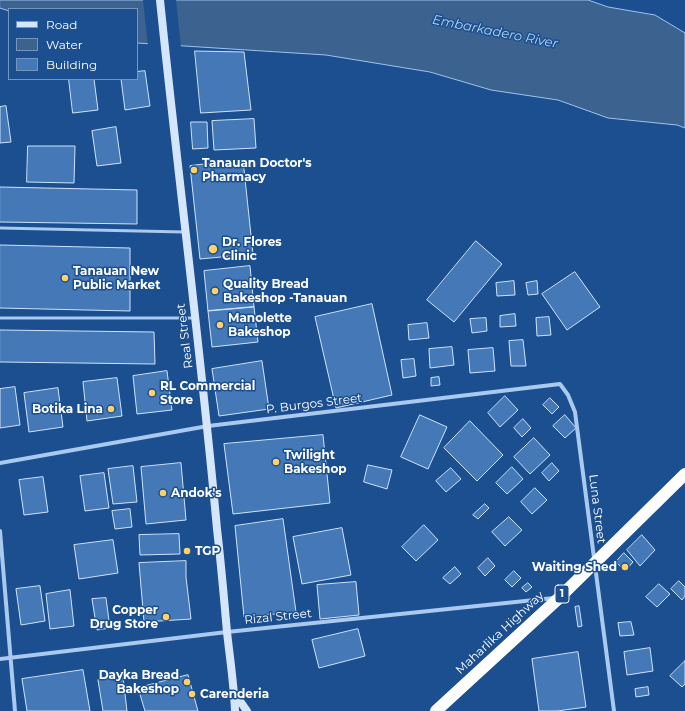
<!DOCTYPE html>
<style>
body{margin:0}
#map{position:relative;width:685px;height:711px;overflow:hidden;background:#1b4f8f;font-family:Montserrat,sans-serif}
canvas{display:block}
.legend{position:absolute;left:8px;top:8px;width:130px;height:72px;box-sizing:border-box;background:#1b4f8f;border:1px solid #7695bc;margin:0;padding:5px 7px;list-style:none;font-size:12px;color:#fff}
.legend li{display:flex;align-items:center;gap:8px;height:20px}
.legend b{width:20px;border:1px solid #7695bc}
</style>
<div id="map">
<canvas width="685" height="711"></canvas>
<ul class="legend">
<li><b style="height:5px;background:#d6e6fa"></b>Road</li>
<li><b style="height:11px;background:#3c6290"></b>Water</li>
<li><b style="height:11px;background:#4478b7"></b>Building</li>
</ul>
</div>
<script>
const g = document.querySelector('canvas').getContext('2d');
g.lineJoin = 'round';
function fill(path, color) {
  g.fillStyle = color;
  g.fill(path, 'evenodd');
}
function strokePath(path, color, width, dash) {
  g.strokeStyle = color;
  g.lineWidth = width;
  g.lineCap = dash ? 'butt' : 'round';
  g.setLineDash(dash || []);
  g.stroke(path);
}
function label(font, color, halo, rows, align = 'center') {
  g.font = font + ' Montserrat,sans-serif';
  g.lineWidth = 3;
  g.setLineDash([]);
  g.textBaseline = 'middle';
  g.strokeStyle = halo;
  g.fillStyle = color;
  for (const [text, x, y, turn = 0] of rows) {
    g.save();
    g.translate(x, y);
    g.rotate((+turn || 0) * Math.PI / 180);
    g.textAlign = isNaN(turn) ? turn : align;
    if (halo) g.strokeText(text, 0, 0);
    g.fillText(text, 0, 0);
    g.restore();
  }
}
const water = new Path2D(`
 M0 0H588L608 7 655 15 685 33V128L677 125 608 118 558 100 491 90 430 72 326 55 137 43V9H9V11L0 8Z`);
fill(water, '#3c6290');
strokePath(water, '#9cc4f0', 1);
fill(new Path2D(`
 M143 0H176L181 48 148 46Z`), '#1b4f8f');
const building = new Path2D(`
 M195 51 244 52 251 110 201 113Z
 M145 71 150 106 125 110 121 79H137V72Z
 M69 79H94L98 110 73 113Z
 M6 106 11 142 0 143V107Z
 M254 119 256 148 214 150 212 121Z
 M191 122H207L208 148 193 149Z
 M116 127 121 163 97 166 92 131Z
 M28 146H75L74 183 27 182Z
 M243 160 253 254 200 259 190 166Z
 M0 187 137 190V224L0 222Z
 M476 241 502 264 454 322 427 300Z
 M0 245 130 248V311L0 308Z
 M250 266 254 307 208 311 204 271Z
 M575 272 600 307 567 330 542 294Z
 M514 281 515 295 497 296 496 283Z
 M537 281 538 294 528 295 526 283Z
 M372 304 392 395 336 408 315 317Z
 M254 307 258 342 212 347 208 311Z
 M515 314 516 326 500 327V316Z
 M549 317 551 335 537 336 536 318Z
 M486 318 487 331 472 333 470 319Z
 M427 323 429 338 409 340 408 325Z
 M0 330 154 332 155 364 0 362Z
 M523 340 526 366H511L509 341Z
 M452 347 454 365 430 368 429 349Z
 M493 348 495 371 470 373 468 350Z
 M414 359 416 376 403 378 401 360Z
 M262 361 269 409 219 416 212 369Z
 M167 371 172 410 137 414 133 376Z
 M439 377 440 385 431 386V378Z
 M117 378 122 416 87 421 83 382Z
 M15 387 20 425 0 428V389Z
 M58 388 63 427 29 432 24 393Z
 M505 396 518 410 500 427 488 413Z
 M550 398 559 407 552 414 543 405Z
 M420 415 447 427 428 469 401 457Z
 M565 415 576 428 565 438 553 426Z
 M523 419 531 428 522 437 514 428Z
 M470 421 503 455 477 481 444 448Z
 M323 435 330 503 233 514 224 444Z
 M534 438 550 455 530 474 514 457Z
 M181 463 186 520 146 524 141 467Z
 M552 463 559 471 549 481 542 473Z
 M368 465 392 470 387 489 364 482Z
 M133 466 137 502 113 504 108 469Z
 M512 467 523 479 507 494 496 483Z
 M451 468 461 479 446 492 436 481Z
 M104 473 109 508 85 511 80 476Z
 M43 477 48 512 24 515 19 480Z
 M535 488 547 500 532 514 521 502Z
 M485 504 489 508 478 519 473 515Z
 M130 509 132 527 115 529 112 511Z
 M509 517 522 530 505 546 492 532Z
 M283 519 296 612 244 617 235 526Z
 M424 525 438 540 416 561 402 547Z
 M342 528 351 575 302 584 293 537Z
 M179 534 180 554 140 555 139 535Z
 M642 535 655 550 640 566 627 550Z
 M113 540 118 573 79 579 74 545Z
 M624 553 633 562 625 571 616 562Z
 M488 558 495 566 485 576 478 568Z
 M186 561V577L191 619 144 622 139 563Z
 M455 567 461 574 450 584 443 578Z
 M514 571 521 578 512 587 505 580Z
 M679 581 685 587V596L682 600 671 589Z
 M356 582 359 615 320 619 317 585Z
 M528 583 532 587 526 592 522 588Z
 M659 584 670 594 657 607 646 597Z
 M40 586 45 621 21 625 16 589Z
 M70 590 74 626 50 629 46 594Z
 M106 598 110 628 97 630 92 599Z
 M579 606 582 626 578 627 575 607Z
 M631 622 634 635 620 636 618 623Z
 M358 629 365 656 319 668 312 640Z
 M650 648 653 671 627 675 624 652Z
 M578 652 586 707 557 711H539L532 659Z
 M685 661V684L682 687 670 676Z
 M83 670 90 711H27L22 679Z
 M188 675 198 711H145L138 688Z
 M123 677 127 711H103L98 680Z
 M648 687 649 695 636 697 635 689Z`);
fill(building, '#4478b7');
strokePath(building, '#cfe3fa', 1);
strokePath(new Path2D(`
 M0 228 184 232
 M0 318H194`), '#a9c9ee', 3);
strokePath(new Path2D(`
 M0 463 208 426 560 384 568 395 575 412 614 711
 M0 531 15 711
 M0 659 227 632 554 598`), '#a9c9ee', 4);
strokePath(new Path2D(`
 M160 0C178 176 201 352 217 529 221 563 224 598 227 632 230 659 234 685 235 711
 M235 694 247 711`), '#d6e6fa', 8);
strokePath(new Path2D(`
 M436 711 559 598 685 474`), '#fff', 12);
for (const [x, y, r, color] of [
 [194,170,4,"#ffd166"],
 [213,249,5,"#ffd166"],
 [65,278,4,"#ffd166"],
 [215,291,4,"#ffd166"],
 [220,325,4,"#ffd166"],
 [152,393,4,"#ffd166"],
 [111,409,4,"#ffd166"],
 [276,462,4,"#ffd166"],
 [163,493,4,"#ffd166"],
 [187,551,4,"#ffd166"],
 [625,567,4,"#ffd166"],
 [166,617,4,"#ffd166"],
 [187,682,4,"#ffd166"],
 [192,694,4,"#ffd166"]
]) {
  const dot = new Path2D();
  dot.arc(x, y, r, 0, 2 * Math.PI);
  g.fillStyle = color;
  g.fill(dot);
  strokePath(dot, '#1b4f8f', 1.5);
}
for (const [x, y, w] of [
 [562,594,14]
]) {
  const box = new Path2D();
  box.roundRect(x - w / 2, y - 9, w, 18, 3);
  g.fillStyle = '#1b4f8f';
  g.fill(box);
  strokePath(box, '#fff', 1);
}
label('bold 11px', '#fff', null, [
 ["1",562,594]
]);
label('bold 12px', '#fff', '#1b4f8f', [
 ["Tanauan Doctor's",202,163],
 ["Pharmacy",202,177],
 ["Dr. Flores",222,242],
 ["Clinic",222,256],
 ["Tanauan New",73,271],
 ["Public Market",73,285],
 ["Quality Bread",223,284],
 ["Bakeshop -Tanauan",223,298],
 ["Manolette",228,318],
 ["Bakeshop",228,332],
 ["RL Commercial",160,386],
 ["Store",160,400],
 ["Botika Lina",103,409,"right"],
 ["Twilight",284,455],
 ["Bakeshop",284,469],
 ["Andok's",171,493],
 ["TGP",195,551],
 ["Waiting Shed",617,567,"right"],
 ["Copper",158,610,"right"],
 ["Drug Store",158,624,"right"],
 ["Dayka Bread",179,675,"right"],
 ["Bakeshop",179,689,"right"],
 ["Carenderia",200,694]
], 'left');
label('12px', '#fff', '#1b4f8f', [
 ["Real Street",185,336,-97],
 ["P. Burgos Street",314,404,-7],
 ["Luna Street",597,509,83],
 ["Rizal Street",278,617,-6],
 ["Maharlika Highway",500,633,-43]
]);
label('italic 13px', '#b5d3f5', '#1b4f8f', [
 ["Embarkadero River",495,32,11]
]);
</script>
